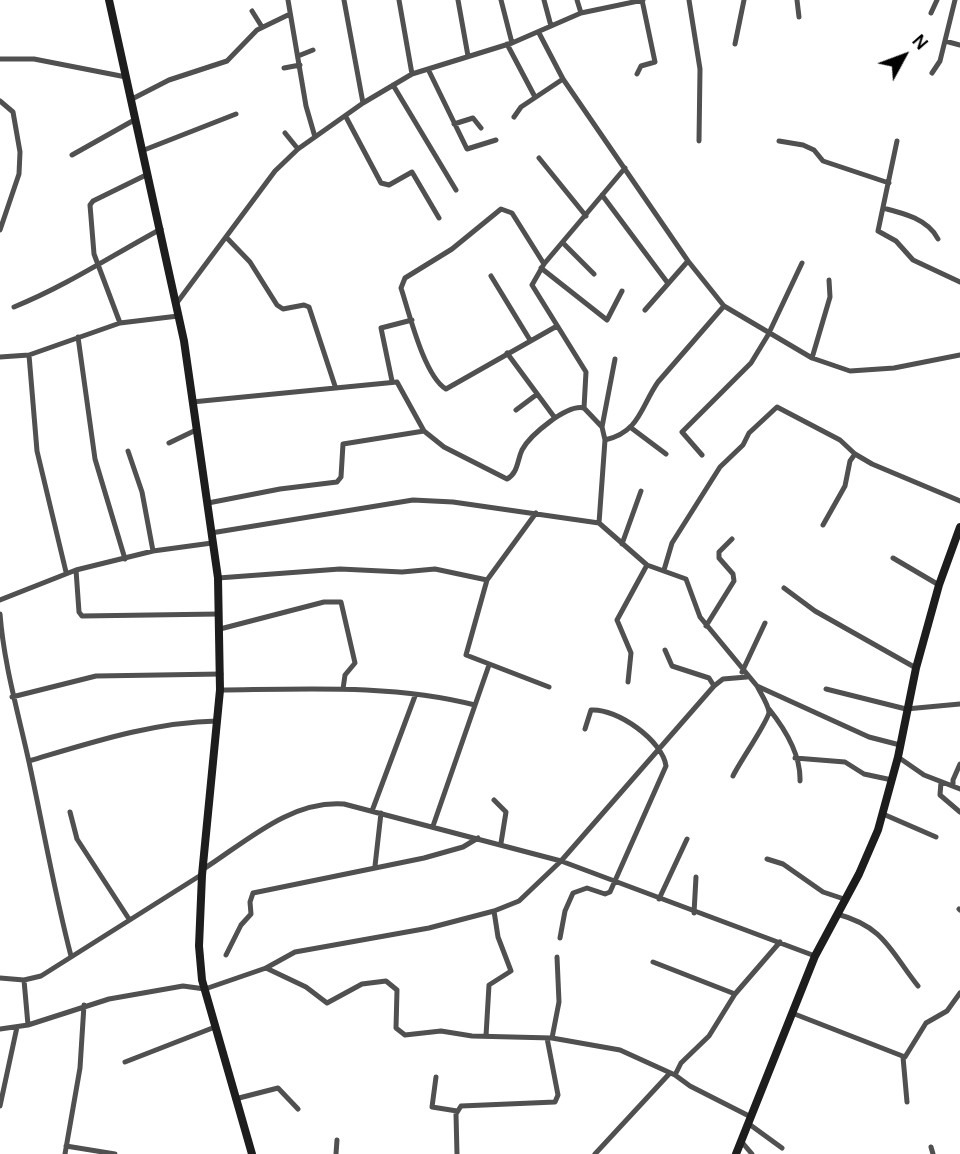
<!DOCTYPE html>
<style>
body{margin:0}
#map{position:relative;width:960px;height:1154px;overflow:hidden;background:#fff;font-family:Karla,sans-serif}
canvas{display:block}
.north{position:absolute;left:869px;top:21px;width:70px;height:70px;-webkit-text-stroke:5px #fff;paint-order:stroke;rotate:49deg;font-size:19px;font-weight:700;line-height:28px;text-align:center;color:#000}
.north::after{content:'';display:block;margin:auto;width:24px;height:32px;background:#000;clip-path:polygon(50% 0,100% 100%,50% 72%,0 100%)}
</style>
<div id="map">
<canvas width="960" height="1154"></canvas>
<div class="north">N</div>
</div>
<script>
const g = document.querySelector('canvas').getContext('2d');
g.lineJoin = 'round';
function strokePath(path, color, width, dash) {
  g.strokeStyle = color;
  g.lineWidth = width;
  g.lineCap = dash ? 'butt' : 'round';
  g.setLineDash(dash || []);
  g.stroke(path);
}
strokePath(new Path2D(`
 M288 0 306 106 315 137
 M344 0 363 103
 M399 0 412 74
 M458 0 468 56
 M501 0 512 43
 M544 0 551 26
 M577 0 581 13
 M689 0 700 69 699 141
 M797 0 799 17
 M252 11 262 27
 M931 13 937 0
 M539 33 563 79 688 261 724 306 812 358 850 371 894 368 960 355
 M945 41 960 45
 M507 44 535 97
 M735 44 744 0
 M298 56 313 50
 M0 59H34L126 77
 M284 68 300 65
 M428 69 467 149 496 140
 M932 73 940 61 955 0
 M637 74 641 66 655 62 642 0
 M393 85 456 190
 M132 99 169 80 227 61 257 30 290 14
 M0 101 13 112 20 152 19 174 0 230
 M346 117 381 183 389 185 412 172 439 218
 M514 117 521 107 563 79
 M454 124 473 118 481 128
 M285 133 298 149
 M779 141 803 145 814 150 823 161 889 183
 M897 141 878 231 896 241 913 260 960 282
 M144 150 236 114
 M72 155 136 119
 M539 158 586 216
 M602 195 667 282
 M883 208C903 213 928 219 938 239
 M226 237 250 262 277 305 283 309 304 305 309 307 335 386
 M564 244 594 274
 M544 264 512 213 501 209 452 249 405 278 401 288C409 312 424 376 446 389L557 326
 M541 268 607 320 622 291
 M491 276 530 340
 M176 304 275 171 298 149 363 103 412 74 512 43 581 13 643 0
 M14 307C66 286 111 256 161 229
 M645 310 688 261
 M120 323 94 254 90 205 93 201 148 174
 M78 337 95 459 125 559
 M507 353 555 418
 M29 355 37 451 66 572
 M0 357 29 355 120 323 178 316
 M812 358 830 297 829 280
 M392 381 381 328 412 320
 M192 402 397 382 424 431 444 447 507 479C518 473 517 461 522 450 530 435 567 404 584 408L602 427 605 440 599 523 647 565 686 579 700 617 757 686 869 737 900 745
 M584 408 586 372 532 285 544 264 625 168
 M516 410 536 395
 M602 427 615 359
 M630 427 666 454
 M605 440C640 432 641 406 658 382L724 306
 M169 443 196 430
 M128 451 142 492 153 551
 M702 455 682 432 751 363 768 335 802 263
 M208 503 280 489 337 482 341 477 343 444 424 431
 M536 513 487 580 466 655 549 687
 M823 525 845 486 850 461 855 454
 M211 533 413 500 453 502 599 523
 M622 544 641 491
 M893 558 939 585
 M76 570 79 612 82 616 219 614
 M664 570 672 543 720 467 743 445 749 433 777 407 840 440 855 454 872 464 960 501
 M218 578 340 569 402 572 435 569 487 580
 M784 588 815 611 916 668
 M0 600 76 570 153 551 212 543
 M0 614C4 665 18 712 29 762 43 826 54 891 71 956
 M706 626 734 581 733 574 719 558V552L732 539
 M220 629 324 602H341L355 663 345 675 343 689
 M665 650 672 666 709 678 714 686
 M742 672 765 623
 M747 677 723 679 714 686 561 861 519 901 494 911 429 928 295 952 266 968 306 987 327 1003 362 984 386 981 397 990 396 1028 405 1035 441 1031 472 1036 552 1038 620 1050 675 1075 690 1086 751 1117
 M628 682 631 653 617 620 647 565
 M826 689 906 709 960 704
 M220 690C305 689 394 684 475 705
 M12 697 96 676 221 674
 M769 709C785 729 801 754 800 781
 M898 757 924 775 960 789
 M795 758 845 762 864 774 892 780
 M29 761C90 743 153 722 217 721
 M733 776C739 763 769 720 769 712 768 704 761 694 757 686
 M941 782 940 795 960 812
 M953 786V780L960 764
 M494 800 506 812 501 843
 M372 811 415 696
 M70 812 77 839 129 919
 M883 814 936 837
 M433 826 489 665
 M767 859 783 864 823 892 844 899
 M375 866 381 813
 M202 870C246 842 290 800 344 804L561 861 815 956
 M659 899 687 839
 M959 909 960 910
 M694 913 696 877
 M837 914C885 927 890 951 918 986
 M560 938 565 911 573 893 587 888 605 894 610 892 666 766C663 741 617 708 591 710L585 729
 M226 955 241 925 251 914 250 902 253 893 424 858 463 847 478 838
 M653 962 735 994
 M0 978 24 980 41 976 201 875
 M24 980 28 1025
 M792 1013 905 1057 926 1023 947 1011 960 993
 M0 1029 28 1025 109 999 183 986 205 989 266 968
 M486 1036 489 985 511 971 498 937 494 911
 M552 1038 559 1002 557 957
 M903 1057 907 1102
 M125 1062 215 1027
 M675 1075 681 1063 709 1036 735 994 780 942
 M436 1077 432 1107 457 1111
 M235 1099 278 1088 298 1109
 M0 1106 17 1027
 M749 1124 782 1148
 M741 1141 752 1154
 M66 1146 115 1154
 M931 1147 933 1154
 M65 1154 80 1068 84 1005
 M336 1154 337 1140
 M457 1154 456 1114 461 1106 555 1102 558 1095 547 1038
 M595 1154 670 1073`), '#505050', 5);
strokePath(new Path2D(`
 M109 0 184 341 218 578 220 690 202 875 199 946 202 980 252 1154
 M736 1154 815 956 859 874 878 830 898 757 916 668 939 585 960 527`), '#1d1d1d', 8);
</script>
